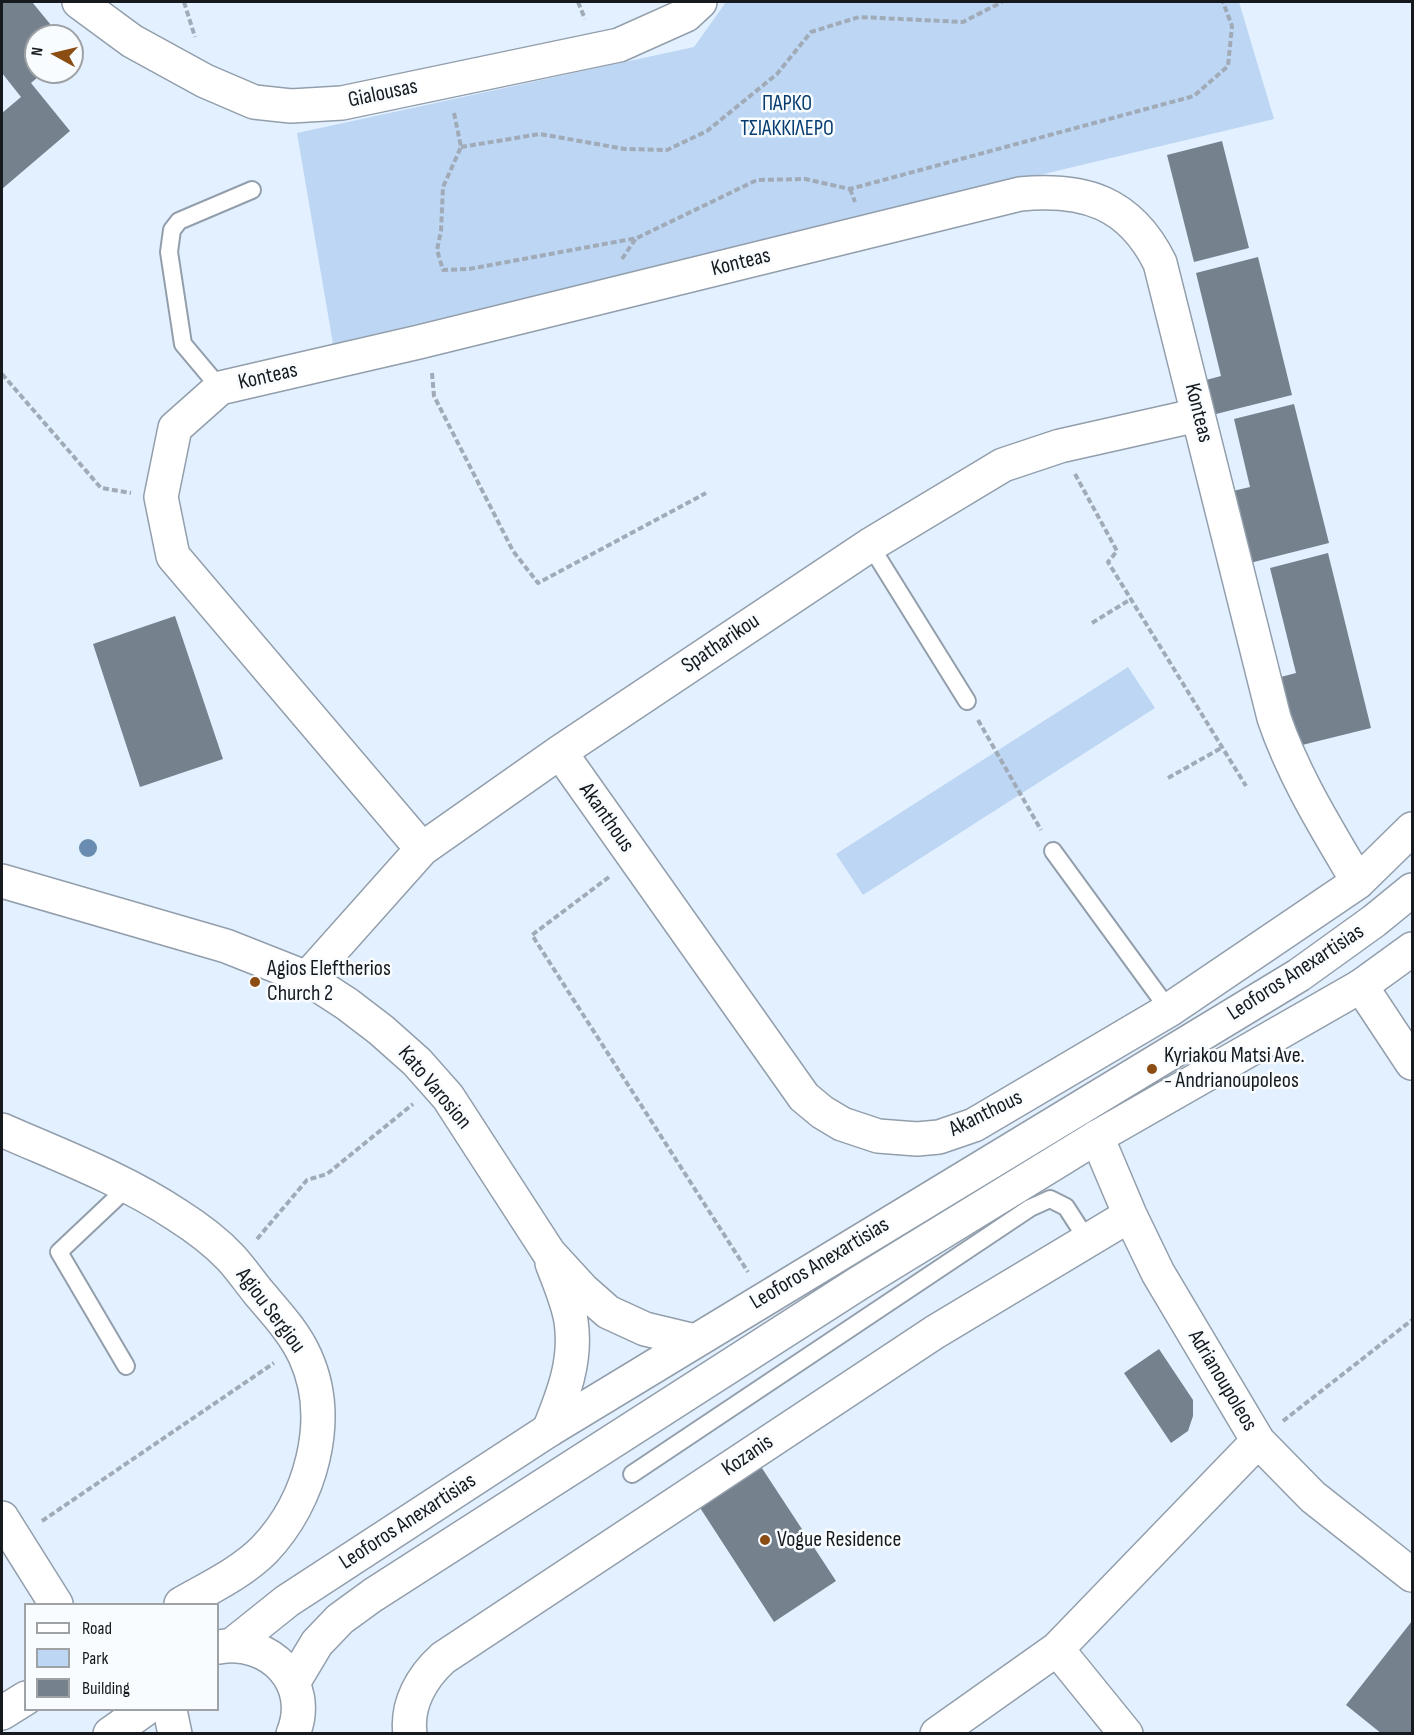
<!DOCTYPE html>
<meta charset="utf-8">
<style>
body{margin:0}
#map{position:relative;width:1414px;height:1735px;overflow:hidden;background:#e3f0ff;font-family:"Sofia Sans Condensed",sans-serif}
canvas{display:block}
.frame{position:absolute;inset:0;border:3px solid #161a1f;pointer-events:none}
.legend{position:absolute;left:24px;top:1603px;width:195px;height:108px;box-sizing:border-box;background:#f9fcff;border:2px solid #9ea2a5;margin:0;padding:8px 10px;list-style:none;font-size:18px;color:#161a1f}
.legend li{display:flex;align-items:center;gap:12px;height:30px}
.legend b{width:30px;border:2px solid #9ea2a5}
.north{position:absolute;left:24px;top:24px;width:60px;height:60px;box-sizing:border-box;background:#f9fcff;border:2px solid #9ea2a5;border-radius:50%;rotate:278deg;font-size:16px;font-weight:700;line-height:24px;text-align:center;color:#161a1f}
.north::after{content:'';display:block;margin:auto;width:21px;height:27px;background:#8c4d13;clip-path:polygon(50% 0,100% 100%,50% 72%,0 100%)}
</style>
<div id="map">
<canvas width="1414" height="1735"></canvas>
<div class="frame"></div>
<ul class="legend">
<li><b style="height:8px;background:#fff"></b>Road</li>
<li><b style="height:16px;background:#bcd6f4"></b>Park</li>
<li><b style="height:16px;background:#76818e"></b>Building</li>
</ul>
<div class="north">N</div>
</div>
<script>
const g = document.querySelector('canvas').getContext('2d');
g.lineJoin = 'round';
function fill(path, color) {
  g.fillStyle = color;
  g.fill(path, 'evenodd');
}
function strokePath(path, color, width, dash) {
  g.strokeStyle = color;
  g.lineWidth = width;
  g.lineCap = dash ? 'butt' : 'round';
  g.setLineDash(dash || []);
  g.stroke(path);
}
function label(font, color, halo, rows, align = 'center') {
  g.font = font + ' "Sofia Sans Condensed",sans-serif';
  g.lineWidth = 5;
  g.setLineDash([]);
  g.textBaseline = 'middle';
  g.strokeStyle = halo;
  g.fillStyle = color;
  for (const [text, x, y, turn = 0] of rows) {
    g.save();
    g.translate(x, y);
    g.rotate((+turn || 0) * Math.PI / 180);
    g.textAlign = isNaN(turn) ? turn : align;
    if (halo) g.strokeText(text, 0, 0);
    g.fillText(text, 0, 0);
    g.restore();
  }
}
fill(new Path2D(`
 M726 2H1239L1274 119 333 344 297 133 694 47Z
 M1128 667 1155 708 863 895 836 854Z`), '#bcd6f4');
fill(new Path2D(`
 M2 2H32L60 36H36V72H44L31 83 70 131 2 189V113L21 97 2 73Z
 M1222 141 1249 248 1194 262 1167 155Z
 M1258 257 1292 395 1204 417 1195 383 1221 376 1196 273Z
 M1294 404 1329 543 1238 566 1220 494 1250 487 1234 419Z
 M1328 553 1371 728 1290 748 1273 679 1296 673 1270 568Z
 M175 616 223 759 140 787 93 644Z
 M1159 1349 1193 1400V1416L1188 1431 1171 1443 1124 1373Z
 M756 1459 836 1581 774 1622 695 1500Z
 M1412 1621V1734H1382L1346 1705Z`), '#76818e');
const service = new Path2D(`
 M220 388 183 344 169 252 172 230 179 221 252 190
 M870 545 967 701
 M1053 851 1169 1010
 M126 1366 59 1252 129 1186
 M632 1474 1030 1208 1050 1199 1066 1207 1088 1241`);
const minor = new Path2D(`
 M79 2 132 41 205 81 254 102 291 106 342 103 619 45 686 15 700 2
 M560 752 804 1097 822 1112 842 1124 878 1136 917 1139 939 1137 974 1125 1169 1010 1358 882 1412 829
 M422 849 173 556 161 497 175 428 220 388 419 342 1020 194C1084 188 1130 202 1160 263L1274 718C1294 777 1327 829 1358 882
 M307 978 422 849 560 752 870 545 1003 465 1060 446 1198 415
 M1361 986 1412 1063
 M2 1130C61 1156 123 1179 177 1215 196 1227 216 1242 231 1258 241 1269 250 1282 259 1293 276 1313 294 1332 305 1356 334 1419 311 1501 264 1550 241 1573 209 1588 181 1604
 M1097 1137 1130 1215 1158 1273 1258 1441 1313 1497 1412 1575
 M2 1518 56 1604
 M1057 1649 1126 1734
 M2 1713 26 1698
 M410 1734C406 1704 422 1677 443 1658L935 1332 1130 1215
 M937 1734 1057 1649 1258 1441`);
const tertiary = new Path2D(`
 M2 881 226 946 307 978 347 1004 381 1030 417 1062 448 1097 549 1253 582 1289 608 1312 645 1329 695 1341
 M549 1430C563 1395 577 1361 571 1321 568 1302 559 1282 552 1263`);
const secondary = new Path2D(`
 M232 1645 287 1601 549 1430 1299 975 1374 921 1412 890
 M219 1647C270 1638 314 1683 293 1734
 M293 1683 317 1643 340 1619 373 1595 859 1283 1097 1137 1361 986 1412 949
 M170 1710 175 1734
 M110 1734 144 1710`);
strokePath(service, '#929eab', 20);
strokePath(minor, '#929eab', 36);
strokePath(tertiary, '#929eab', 36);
strokePath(secondary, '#929eab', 36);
strokePath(new Path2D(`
 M184 2 195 37
 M578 2 585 19
 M454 113 461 147 443 187 441 231 437 250 443 270 469 269 637 238 757 180 805 179 850 189 1194 96 1228 66 1232 26 1223 2
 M461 147 540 134 625 149 667 150 707 131 777 74 811 32 859 17 963 22 1002 2
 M850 189 855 202
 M622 259 636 238
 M432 373 434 396 513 551 538 583 706 493
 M2 374 101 488 131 493
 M1075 474 1117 551 1108 562 1246 786
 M1092 623 1131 599
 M978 720 1041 830
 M1168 778 1223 747
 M609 877 532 935 748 1272
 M257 1239 307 1180 327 1174 413 1104
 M1283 1421 1412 1320
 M42 1521 274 1363`), '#a1abb7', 4, [6, 3]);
strokePath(service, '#fff', 16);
strokePath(minor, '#fff', 33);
strokePath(tertiary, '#fff', 33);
strokePath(secondary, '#fff', 33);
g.fillStyle = '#698db0';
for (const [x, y] of [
 [88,848]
]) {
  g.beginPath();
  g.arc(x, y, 9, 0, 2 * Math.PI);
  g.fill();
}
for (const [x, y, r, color] of [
 [255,982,6,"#8c4d13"],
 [1152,1069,6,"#8c4d13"],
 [765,1540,6,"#8c4d13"]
]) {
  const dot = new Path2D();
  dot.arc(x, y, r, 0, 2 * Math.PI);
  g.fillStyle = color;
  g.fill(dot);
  strokePath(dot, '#f9fcff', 2);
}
label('22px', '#161a1f', '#f9fcff', [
 ["Gialousas",383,94,-12],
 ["Konteas",741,263,-14],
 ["Konteas",268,377,-13],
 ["Konteas",1198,413,76],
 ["Spatharikou",721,644,-34],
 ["Akanthous",606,818,55],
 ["Leoforos Anexartisias",1296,973,-33],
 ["Kato Varosion",434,1088,50],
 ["Akanthous",986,1114,-26],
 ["Leoforos Anexartisias",820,1264,-31],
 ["Agiou Sergiou",270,1311,53],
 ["Adrianoupoleos",1222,1381,59],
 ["Kozanis",748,1456,-34],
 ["Leoforos Anexartisias",408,1522,-33]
]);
label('22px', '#063c6f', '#f9fcff', [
 ["ΠΑΡΚΟ",787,104],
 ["ΤΣΙΑΚΚΙΛΕΡΟ",787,129]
]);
label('22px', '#161a1f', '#f9fcff', [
 ["Agios Eleftherios",267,969],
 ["Church 2",267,994],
 ["Kyriakou Matsi Ave.",1164,1056],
 ["- Andrianoupoleos",1164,1081],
 ["Vogue Residence",777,1540]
], 'left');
</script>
